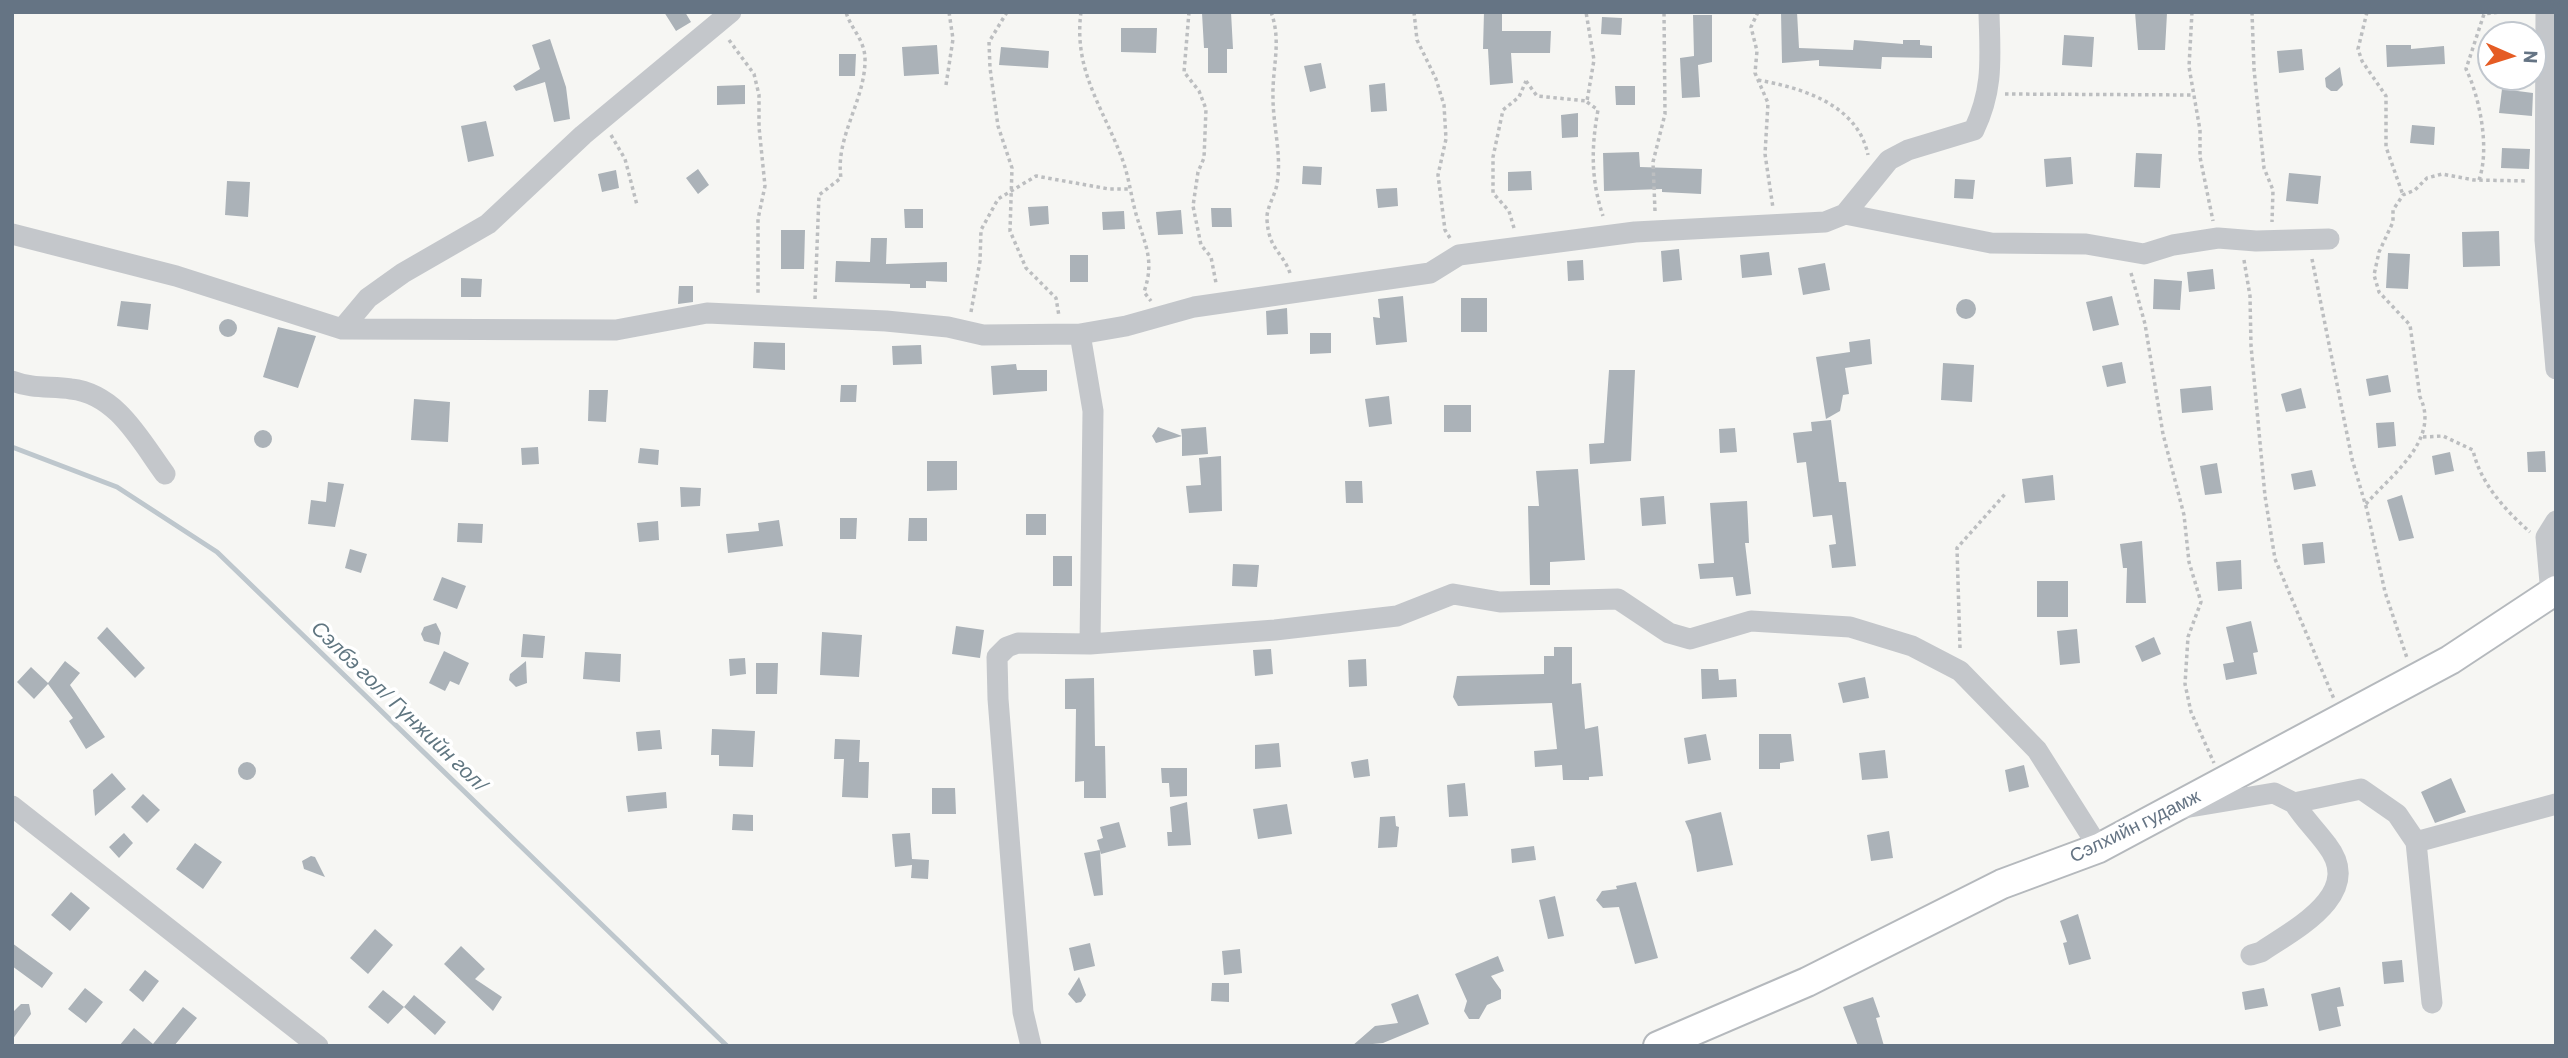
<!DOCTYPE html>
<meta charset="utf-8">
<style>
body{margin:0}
#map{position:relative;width:2568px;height:1058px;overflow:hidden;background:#f6f6f3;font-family:Barlow,sans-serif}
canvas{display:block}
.frame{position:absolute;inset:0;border:14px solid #657484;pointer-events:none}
.north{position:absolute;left:2477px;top:21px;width:70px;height:70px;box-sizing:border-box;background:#fff;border:2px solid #c1c7ce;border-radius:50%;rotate:93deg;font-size:19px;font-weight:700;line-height:28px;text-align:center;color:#657484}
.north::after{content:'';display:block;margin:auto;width:24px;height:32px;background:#e55c24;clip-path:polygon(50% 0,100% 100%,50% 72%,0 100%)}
</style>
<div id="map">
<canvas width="2568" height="1058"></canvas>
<div class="frame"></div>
<div class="north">N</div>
</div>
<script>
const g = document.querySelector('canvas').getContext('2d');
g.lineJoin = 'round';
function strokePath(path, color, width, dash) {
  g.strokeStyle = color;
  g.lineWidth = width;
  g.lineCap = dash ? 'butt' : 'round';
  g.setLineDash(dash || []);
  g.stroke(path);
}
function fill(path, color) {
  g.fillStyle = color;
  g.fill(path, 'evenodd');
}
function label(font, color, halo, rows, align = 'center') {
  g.font = font + ' Barlow,sans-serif';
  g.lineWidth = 7;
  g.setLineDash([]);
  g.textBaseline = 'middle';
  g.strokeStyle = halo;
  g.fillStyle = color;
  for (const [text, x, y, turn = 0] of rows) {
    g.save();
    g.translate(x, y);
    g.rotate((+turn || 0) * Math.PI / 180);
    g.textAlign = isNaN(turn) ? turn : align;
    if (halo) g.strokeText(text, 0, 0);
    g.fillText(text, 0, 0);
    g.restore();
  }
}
strokePath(new Path2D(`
 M12 447 117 487 217 552 727 1046`), '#bec7cd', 5);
fill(new Path2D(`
 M664 12H685L691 22 676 31Z
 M1231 12 1233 49H1227V73H1208V48H1204L1202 13Z
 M1484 12H1502V31H1551L1550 53H1511L1513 83 1490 85 1488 49H1483Z
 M1781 12H1797L1799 48 1853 50 1854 40 1903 44V40H1920V45L1932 46V58L1882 57 1881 69 1819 66V60L1782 63Z
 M2135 12 2167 13 2165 50H2138Z
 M1693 15H1712V62L1698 65 1700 97 1682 98 1680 58 1694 56Z
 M1602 17 1622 18 1621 35 1601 34Z
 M1121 28H1157L1156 53 1121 52Z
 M2064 35 2094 37 2092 67 2062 65Z
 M550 39 566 87 570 119 554 122 545 82 516 91 513 86 540 69 532 45Z
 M937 45 939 74 904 76 902 47Z
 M2386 45H2411V49L2444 46 2445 64 2387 67Z
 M1001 47 1049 51 1048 68 999 65Z
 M2302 49 2304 70 2279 73 2277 51Z
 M839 54H856L855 76H839Z
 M1321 63 1326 88 1310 92 1304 66Z
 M2340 67 2343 85 2337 91H2331L2326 87 2325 78Z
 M1385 83 1387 111 1371 112 1369 85Z
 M745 85V104L717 105V86Z
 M1615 86H1635V105H1616Z
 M2502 89 2533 93 2532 116 2499 113Z
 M1578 113V137L1562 138 1561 115Z
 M486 121 494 156 468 162 461 126Z
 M2412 125 2435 127 2434 145 2410 143Z
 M2502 148 2530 149 2529 169 2501 168Z
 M1639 152 1640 167 1702 169 1701 194 1662 192V189L1604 191 1603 153Z
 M2136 153 2162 154 2160 188 2134 187Z
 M2071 157 2073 184 2046 187 2044 159Z
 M1303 166 1322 167 1321 185 1302 184Z
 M698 169 709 185 698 194 686 178Z
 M616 170 619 188 602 192 598 174Z
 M1531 171 1532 190 1508 191V172Z
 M2289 173 2321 176 2318 204 2286 201Z
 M1955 179 1975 180 1973 199 1954 198Z
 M227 181 250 182 248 217 225 215Z
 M1397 188 1398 206 1378 208 1376 189Z
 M1048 206 1049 224 1030 226 1028 207Z
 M1211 208H1231L1232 227H1212Z
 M904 209H923V228H905Z
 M1181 210 1183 234 1158 235 1156 212Z
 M1124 211 1125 229 1103 230 1102 212Z
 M781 230H805L804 269H781Z
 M2499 231 2500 266 2463 267 2462 232Z
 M871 238H887L886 264 947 262V282L926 281V288H910V284L835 282 836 261 870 262Z
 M1679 249 1682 280 1663 282 1661 251Z
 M1769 252 1772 275 1742 278 1740 255Z
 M2388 253 2410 254 2408 289 2386 288Z
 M1070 255H1088V282H1070Z
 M1583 260 1584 280 1568 281 1567 261Z
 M1825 263 1830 290 1803 295 1798 268Z
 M2213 269 2215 289 2189 292 2187 272Z
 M461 278 482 279 481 297H461Z
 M2154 279 2182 281 2180 310 2153 309Z
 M679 286H693V302L678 304Z
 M1403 296 1407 342 1376 345 1373 317 1380 318 1378 299Z
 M2112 296 2119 325 2093 331 2086 302Z
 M1461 298H1487V332H1461Z
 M1956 309a10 10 0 1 1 20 0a10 10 0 1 1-20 0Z
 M121 301 151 304 148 330 117 326Z
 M1287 308 1288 334 1267 335 1266 311Z
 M219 328a9 9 0 1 1 18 0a9 9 0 1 1-18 0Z
 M278 327 316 336 298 388 263 377Z
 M1310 333H1331V353L1310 354Z
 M1870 339 1872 364 1845 368 1849 394 1843 395 1840 411 1826 419 1816 357 1850 352 1849 342Z
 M754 342 785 343V370L753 368Z
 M921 345 922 364 893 365 892 346Z
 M2122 362 2126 383 2107 387 2102 366Z
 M1943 363 1974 365 1972 402 1941 400Z
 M1016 364 1017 370H1047V391L993 395 991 366Z
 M1609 370H1635L1631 461 1590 464 1589 444 1604 443Z
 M2388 375 2391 392 2369 396 2366 379Z
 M841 385H857L856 402H840Z
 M2211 386 2213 410 2182 413 2180 389Z
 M2301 388 2306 408 2286 412 2281 394Z
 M589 390H608L606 422 588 421Z
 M1389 396 1392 424 1369 427 1365 399Z
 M414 399 450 402 448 442 411 440Z
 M1444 405H1471V432H1444Z
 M1831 420 1839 482H1846L1856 566 1832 568 1829 545 1836 544 1832 515 1813 517 1806 462 1797 463 1793 433 1812 431 1811 422Z
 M2394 422 2396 446 2378 448 2376 423Z
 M1158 427 1182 436 1181 429 1206 427 1208 454 1182 456V436L1156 443 1152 436Z
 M1735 428 1737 452 1720 453 1719 429Z
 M254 439a9 9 0 1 1 18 0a9 9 0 1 1-18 0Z
 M538 447 539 464 522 465 521 448Z
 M640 448 659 450 658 465 638 463Z
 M2545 451 2546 472H2528L2527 452Z
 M2450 452 2454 471 2435 475 2432 456Z
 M1221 456 1222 511 1189 513 1186 486 1201 485 1199 458Z
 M927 461H957V490L927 491Z
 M2217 463 2222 493 2205 495 2200 466Z
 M1578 469 1585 560 1550 562V585H1530L1528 506H1539L1536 471Z
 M2312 470 2316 486 2294 490 2291 474Z
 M2053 475 2055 500 2025 503 2022 479Z
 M1345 481H1362L1363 503H1346Z
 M328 482 344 484 335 527 308 524 311 500 326 502Z
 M680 487 701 488 700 506 681 507Z
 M2402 495 2414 538 2399 541 2387 500Z
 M1664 496 1666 524 1642 526 1640 498Z
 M1747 501 1749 543H1745L1751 594 1736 596 1733 577 1700 579 1698 564 1714 563 1710 503Z
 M1026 514H1046V535H1026Z
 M840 518H857L856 539H840Z
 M909 518H927V541H908Z
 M779 520 783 546 728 553 726 534 759 531 758 523Z
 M658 521 659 540 639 542 637 523Z
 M458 523 483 524 482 543 457 542Z
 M2142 541 2146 603H2126L2127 568H2123L2120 544Z
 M2323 542 2325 563 2304 565 2302 544Z
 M350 549 367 554 361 573 345 568Z
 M1053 556H1072V586H1053Z
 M2241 560 2242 589 2218 591 2216 562Z
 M1233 564 1259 565 1257 587 1232 586Z
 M442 577 466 586 457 609 433 600Z
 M2037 581H2068V617H2037Z
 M2251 621 2258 652 2253 653 2257 674 2226 680 2223 664 2234 662 2226 627Z
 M436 623 441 633 439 645 424 641 421 634 424 627Z
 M956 626 984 630 980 658 952 654Z
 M107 627 145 668 135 678 97 638Z
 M2077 629 2080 663 2060 665 2057 631Z
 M822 632 862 635 859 677 820 675Z
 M523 634 545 636 543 658 521 657Z
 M2154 637 2161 654 2142 662 2135 646Z
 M1554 647H1572V684L1581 683 1585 729 1598 726 1603 776 1589 777V780H1563L1562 765 1535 767 1534 751 1557 749 1552 703 1458 706 1453 697 1457 676 1544 674V656H1554Z
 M1271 649 1273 674 1255 676 1253 650Z
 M444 651 469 663 459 685 450 681 445 691 429 683Z
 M585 652 621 654 620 682 583 679Z
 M745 658 746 674 730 676 729 659Z
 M1366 659 1367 686 1349 687 1348 660Z
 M65 661 80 673 70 685 105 737 86 749 69 721 73 718 48 684 34 699 17 682 31 667 48 683Z
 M526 661 527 683 516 687 509 680 510 674Z
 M756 663H778L777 694H756Z
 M1701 669H1718L1719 680 1736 679 1737 697 1702 699Z
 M1865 677 1869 698 1843 703 1838 683Z
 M1094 678 1095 746H1105L1106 798H1084V781L1075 782 1076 709H1065V679Z
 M712 729 755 731 753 767 719 766V755H711Z
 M660 730 662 749 638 751 636 732Z
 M1706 734 1711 760 1688 764 1684 738Z
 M1759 734H1791L1794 761 1780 763V769H1759Z
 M835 739 860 740 859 762H869L868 798 842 797 844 759H834Z
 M1279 743 1281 767 1255 769V745Z
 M1885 750 1888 778 1862 780 1859 753Z
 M1368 759 1370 776 1354 778 1351 762Z
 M238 771a9 9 0 1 1 18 0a9 9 0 1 1-18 0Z
 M2024 765 2029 787 2009 792 2005 770Z
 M1161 768H1187V796L1170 797 1169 783H1162Z
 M112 773 126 789 95 816 93 790Z
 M2451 778 2466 812 2435 823 2421 792Z
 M1465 783 1468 816 1449 817 1447 785Z
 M932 788H955L956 814H932Z
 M666 792 667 808 628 812 626 796Z
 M143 794 160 810 147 823 131 807Z
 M1187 802 1191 845 1168 846 1167 832H1172L1170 807Z
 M1287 804 1292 834 1258 839 1253 809Z
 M1721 812 1733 865 1697 872 1691 835 1685 821Z
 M733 814 753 815V831L732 830Z
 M1395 816 1396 826 1399 827 1397 847 1378 848 1380 817Z
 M1119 822 1126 847 1101 854 1097 840 1103 838 1100 827Z
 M1889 831 1893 858 1871 861 1867 835Z
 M124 833 133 843 119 858 109 847Z
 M910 833 912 859 929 860 928 879 911 878 912 865 895 867 892 834Z
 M195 843 222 862 203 889 176 869Z
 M1534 846 1536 860 1512 863 1511 849Z
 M1100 850 1103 895 1094 896 1084 853Z
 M311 856 315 857 325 877 304 869 302 861Z
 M1636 882 1658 958 1635 964 1619 907 1603 908 1596 900 1602 891 1617 889 1616 886Z
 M71 892 90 908 70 931 51 915Z
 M1555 896 1564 936 1548 939 1539 900Z
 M2078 914 2091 959 2069 965 2063 943 2067 942 2060 921Z
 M375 929 393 945 368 974 350 958Z
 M12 943 53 973 42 988 12 966Z
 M1090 943 1095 966 1074 971 1069 948Z
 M461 946 485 969 475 979 502 997 493 1011 444 964Z
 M1240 949 1242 973 1224 975 1222 951Z
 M1498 956 1504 971 1491 976 1501 990V999L1487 1005 1479 1019H1469L1464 1011 1467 1001 1455 974Z
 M2402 960 2404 982 2384 984 2382 962Z
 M145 970 159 981 143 1002 129 990Z
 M1079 977 1086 995 1081 1002 1076 1003 1068 994Z
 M1212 983H1229V1002L1211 1001Z
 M2340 987 2344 1006 2337 1007 2341 1026 2319 1031 2311 994Z
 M85 988 103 1002 86 1023 68 1009Z
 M2264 988 2268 1006 2245 1010 2242 992Z
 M383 990 404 1007 388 1024 368 1007Z
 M1418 994 1429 1024 1383 1043 1352 1046 1375 1026 1398 1023 1391 1004Z
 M414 995 446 1022 435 1035 404 1007Z
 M1873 997 1880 1017 1876 1018 1884 1046H1858L1843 1007Z
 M21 1004H29L31 1014 12 1040V1013Z
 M183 1007 197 1018 174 1046H119L134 1028 153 1044Z`), '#abb2b8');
const major = new Path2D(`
 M1658 1046 1807 982 2002 884 2099 848 2450 660 2556 590`);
strokePath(major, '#b5b9bd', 32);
strokePath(new Path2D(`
 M1007 12 989 42 990 68 998 126 1012 168 1010 231 1026 268 1056 298 1059 316
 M1081 12C1073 71 1104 109 1123 161 1129 178 1131 196 1136 214 1145 245 1155 260 1144 292L1151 301
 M1189 12 1184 72 1199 91 1206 109 1204 158 1198 172 1193 206 1201 245 1211 257 1216 283
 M1271 12C1282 42 1272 67 1273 98 1273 126 1282 155 1277 184 1275 196 1266 208 1267 220 1269 250 1282 251 1290 273
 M1414 12 1417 40 1436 79 1444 105 1446 139 1438 175 1445 230 1450 238
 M1758 12 1751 27 1757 51 1755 73 1768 103 1765 154 1773 208
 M2192 12 2189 67 2200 130V157L2213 221
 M2252 12 2254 69 2264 168 2273 190 2272 222
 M2367 12 2358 49 2362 61 2386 96V147L2403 195
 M729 40 754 74 759 95V127L765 186 758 219V295
 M1758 80C1803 88 1858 105 1868 155
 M1526 81 1537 96 1587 101 1594 60 1586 12
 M946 85 953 39 949 12
 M2005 94 2193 95
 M1587 102 1598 110C1591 148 1591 180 1603 216
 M611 135 625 159 637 205
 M2479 180C2490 149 2480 98 2466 69L2484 14 2500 12
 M1655 211 1653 162 1665 114 1664 12
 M1514 228 1509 211 1493 193V157L1503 110 1519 97 1526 81
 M2312 259 2352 459 2367 510 2385 592 2407 658
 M2244 260 2250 296 2251 346 2265 496 2275 559 2334 699
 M2131 273 2145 324 2163 434 2184 515 2189 562 2201 602 2188 637 2185 684 2191 712 2214 763
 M815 299 819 195 841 178C835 138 864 102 865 62 866 40 851 30 846 12
 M971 312 980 261 981 230 998 199 1036 176 1109 189H1130
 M2423 437 2443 436 2473 450C2480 483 2505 510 2530 532
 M2366 504C2390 476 2441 440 2420 397L2410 325 2379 292 2374 275 2379 252 2393 222V210L2403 195 2415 190 2427 178 2442 174 2474 180 2528 181
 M1960 648 1957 548 2006 493`), '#bcbec0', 3.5, [3.5, 3.5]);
strokePath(new Path2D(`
 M731 12 583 135 488 224 403 273 368 298 342 329 616 330 707 313 886 321 948 327 983 335 1080 334 1126 326 1194 307 1430 273 1459 255 1635 232 1825 222 1845 214 1991 243 2086 244 2144 254 2173 245 2218 238 2256 241 2329 239
 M2546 12 2545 240 2556 369
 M1845 214 1889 160 1908 150 1974 130C1994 88 1990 57 1989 12
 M12 234 176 276 342 329
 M1080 334 1093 411 1090 644 1275 630 1397 616 1453 594 1500 602 1618 599 1669 633 1690 639 1751 621 1850 627 1912 646 1960 671 2037 750 2099 848
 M12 381C33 389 50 386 71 389 117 394 140 440 165 474
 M2556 521 2546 537 2551 594H2556
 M12 806 318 1046
 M2184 808 2274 793 2294 803
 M2251 955 2261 952C2295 929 2365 894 2327 845 2316 830 2305 820 2294 803L2361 789 2397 814 2416 842
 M2432 1003 2416 842 2556 804
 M1031 1046 1023 1012 998 699 997 657 1007 647 1018 643 1090 644`), '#c4c7cb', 21);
strokePath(major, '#fff', 28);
label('19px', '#657484', '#fff', [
 ["Сэлхийн гудамж",2135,826,-26]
]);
label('italic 21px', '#607681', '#fff', [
 ["Сэлбэ гол/ Гүнжийн гол/",400,707,44]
]);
</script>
